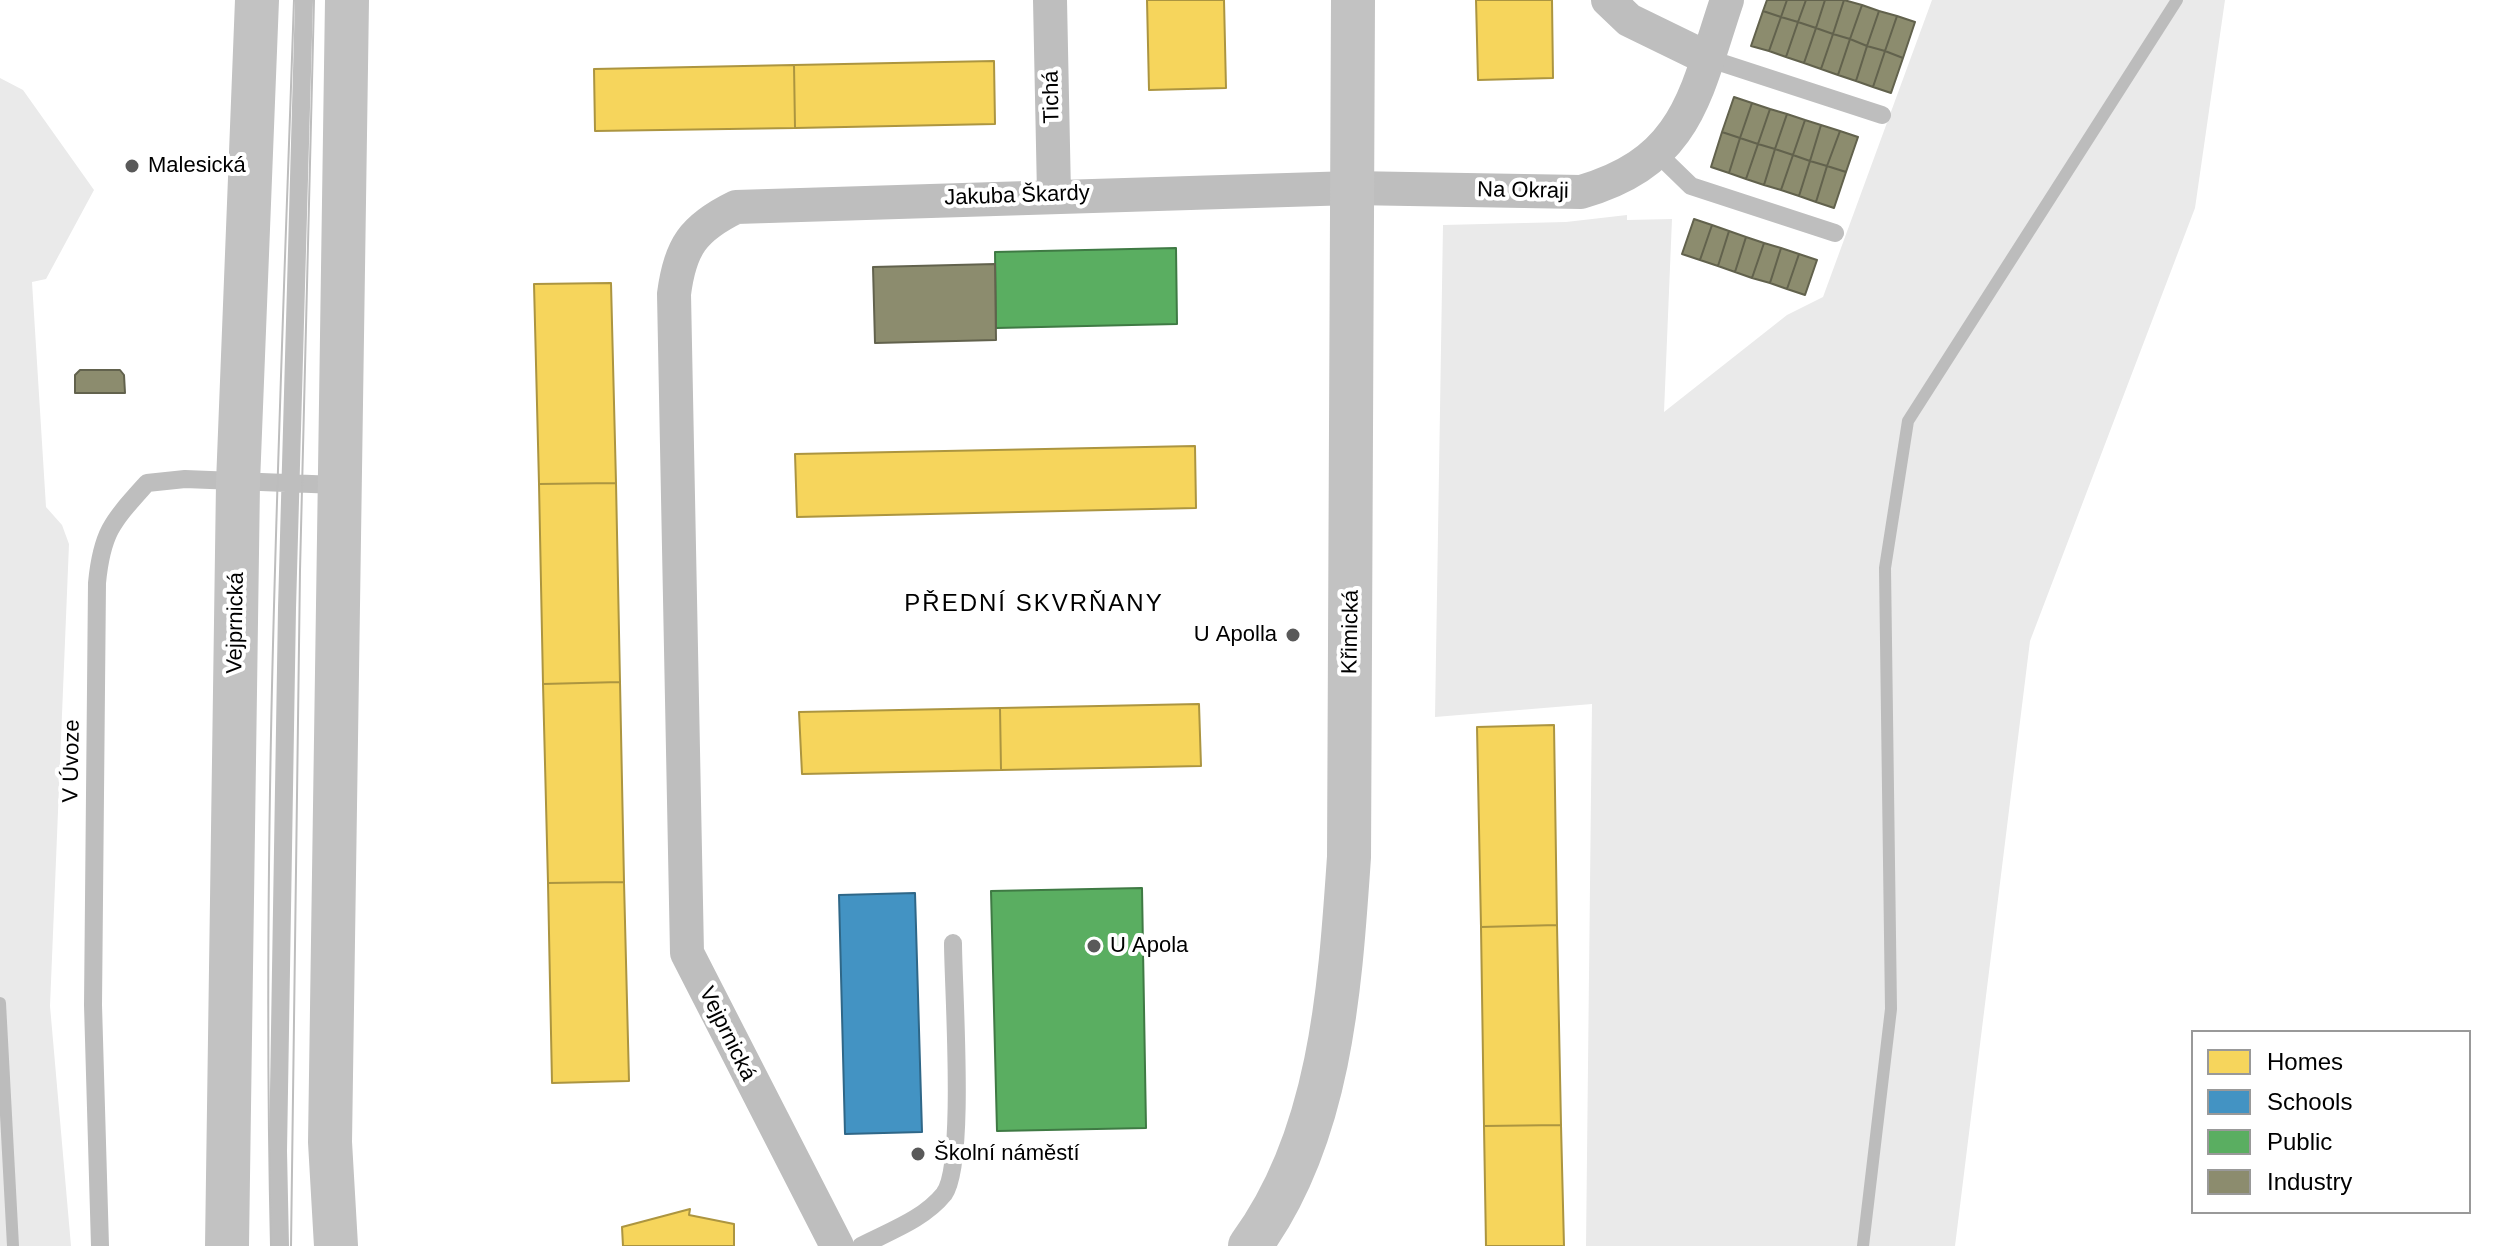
<!DOCTYPE html>
<meta charset="utf-8">
<style>
body{margin:0}
#map{position:relative;width:2503px;height:1246px;overflow:hidden;background:#fff;font-family:Helvetica,sans-serif}
canvas{display:block}
.legend{position:absolute;left:2191px;top:1030px;width:280px;height:184px;box-sizing:border-box;background:#fff;border:2px solid #999;margin:0;padding:10px 14px;list-style:none;font-size:24px;color:#000}
.legend li{display:flex;align-items:center;gap:16px;height:40px}
.legend b{width:40px;border:2px solid #999}
</style>
<div id="map">
<canvas width="2503" height="1246"></canvas>
<ul class="legend">
<li><b style="height:22px;background:#f6d55c"></b>Homes</li>
<li><b style="height:22px;background:#4393c3"></b>Schools</li>
<li><b style="height:22px;background:#5aae61"></b>Public</li>
<li><b style="height:22px;background:#8c8c6e"></b>Industry</li>
</ul>
</div>
<script>
const g = document.querySelector('canvas').getContext('2d');
g.lineJoin = 'round';
function fill(path, color) {
  g.fillStyle = color;
  g.fill(path, 'evenodd');
}
function strokePath(path, color, width, dash) {
  g.strokeStyle = color;
  g.lineWidth = width;
  g.lineCap = dash ? 'butt' : 'round';
  g.setLineDash(dash || []);
  g.stroke(path);
}
function label(font, color, halo, rows, align = 'center') {
  g.font = font + ' Helvetica,sans-serif';
  g.lineWidth = 8;
  g.setLineDash([]);
  g.textBaseline = 'middle';
  g.strokeStyle = halo;
  g.fillStyle = color;
  for (const [text, x, y, turn = 0] of rows) {
    g.save();
    g.translate(x, y);
    g.rotate((+turn || 0) * Math.PI / 180);
    g.textAlign = isNaN(turn) ? turn : align;
    if (halo) g.strokeText(text, 0, 0);
    g.fillText(text, 0, 0);
    g.restore();
  }
}
fill(new Path2D(`
 M1932 0H2225L2195 208 2030 641 1955 1246H1586L1592 704 1435 717 1443 225 1566 222 1627 215V220L1672 219 1664 412 1787 315 1823 297Z
 M0 78 23 90 94 190 46 279 32 282 46 507 62 525 69 544 50 1006 71 1246H0Z`), '#eaeaea');
const homes = new Path2D(`
 M1147 0H1224L1226 88 1149 90Z
 M1476 0H1552L1553 78 1478 80Z
 M994 61 995 124 795 128 794 65Z
 M794 65 795 128 595 131 594 69Z
 M611 283 616 483 539 484 534 284Z
 M1195 446 1196 508 797 517 795 454Z
 M616 483 620 682 543 684 539 484Z
 M620 682 624 882 548 883 543 684Z
 M1199 704 1201 766 1001 770 1000 708Z
 M1000 708 1001 770 802 774 799 712Z
 M1554 725 1557 925 1481 927 1477 727Z
 M624 882 629 1081 552 1083 548 883Z
 M1557 925 1561 1125 1484 1126 1481 927Z
 M1561 1125 1564 1246H1486L1484 1126Z
 M690 1209 689 1215 734 1224V1246H623L622 1227Z`);
fill(homes, '#f6d55c');
strokePath(homes, '#ac9540', 2);
const schools = new Path2D(`
 M915 893 922 1132 845 1134 839 895Z`);
fill(schools, '#4393c3');
strokePath(schools, '#2f6788', 2);
const public = new Path2D(`
 M1176 248 1177 324 996 328 995 252Z
 M1142 888 1146 1128 997 1131 991 891Z`);
fill(public, '#5aae61');
strokePath(public, '#3f7a44', 2);
const industry = new Path2D(`
 M1767 0H1787L1781 17 1763 11Z
 M1787 0H1806L1798 22 1781 17Z
 M1806 0H1825L1816 28 1798 22Z
 M1825 0H1844L1833 34 1816 28Z
 M1844 0 1862 5 1850 39 1833 34Z
 M1862 5 1879 11 1867 46 1850 39Z
 M1763 11 1781 17 1769 51 1751 46Z
 M1879 11 1897 16 1885 51 1867 46Z
 M1897 16 1915 22 1903 58 1885 51Z
 M1781 17 1798 22 1786 57 1769 51Z
 M1798 22 1816 28 1804 63 1786 57Z
 M1816 28 1833 34 1821 69 1804 63Z
 M1833 34 1850 39 1838 75 1821 69Z
 M1850 39 1867 46 1856 81 1838 75Z
 M1867 46 1885 51 1873 87 1856 81Z
 M1885 51 1903 58 1891 93 1873 87Z
 M1734 97 1752 103 1740 138 1722 132Z
 M1752 103 1770 109 1758 144 1740 138Z
 M1770 109 1787 114 1775 149 1758 144Z
 M1787 114 1805 120 1793 155 1775 149Z
 M1805 120 1821 125 1810 161 1793 155Z
 M1821 125 1840 131 1827 166 1810 161Z
 M1840 131 1858 137 1846 172 1827 166Z
 M1722 132 1740 138 1729 173 1711 167Z
 M1740 138 1758 144 1746 179 1729 173Z
 M1758 144 1775 149 1764 185 1746 179Z
 M1775 149 1793 155 1781 190 1764 185Z
 M1793 155 1810 161 1799 196 1781 190Z
 M1810 161 1827 166 1816 202 1799 196Z
 M1827 166 1846 172 1834 208 1816 202Z
 M1694 219 1712 225 1700 260 1682 254Z
 M1712 225 1729 231 1718 266 1700 260Z
 M1729 231 1746 237 1735 272 1718 266Z
 M1746 237 1764 243 1752 278 1735 272Z
 M1764 243 1781 248 1770 283 1752 278Z
 M1781 248 1799 254 1787 289 1770 283Z
 M1799 254 1817 260 1805 295 1787 289Z
 M995 264 996 340 875 343 873 267Z
 M80 370H120L124 375 125 393H75V375Z`);
fill(industry, '#8c8c6e');
strokePath(industry, '#62624d', 2);
strokePath(new Path2D(`
 M0 1003 13 1246
 M1863 1246 1891 1009 1885 568 1908 421 2177 0`), '#bcbcbc', 12);
strokePath(new Path2D(`
 M1707 58 1882 115
 M1658 154 1691 186 1835 233
 M100 1246 93 1005 97 583C102 531 113 521 147 483L185 479 337 485
 M280 1246 278 1151 287 608 304 0
 M861 1246C890 1231 924 1219 944 1194 966 1165 953 987 953 943`), '#bebebe', 18);
strokePath(new Path2D(`
 M1050 0 1054 194
 M1608 0 1629 20 1707 58
 M837 1246 687 953 674 294C680 247 693 228 736 207L1352 188 1581 192C1688 161 1695 95 1727 0`), '#bebebe', 34);
strokePath(new Path2D(`
 M227 1246 238 483 257 0
 M336 1246 330 1142 347 0
 M1250 1246C1331 1136 1340 988 1349 857L1353 0`), '#c2c2c2', 44);
strokePath(new Path2D(`
 M271 1246C261 831 280 415 294 0
 M291 1246 300 570 314 0`), '#bdbdbd', 2);
for (const [x, y, r, color] of [
 [132,166,8,"#595959"],
 [1293,635,8,"#595959"],
 [1094,946,8,"#595959"],
 [918,1154,8,"#595959"]
]) {
  const dot = new Path2D();
  dot.arc(x, y, r, 0, 2 * Math.PI);
  g.fillStyle = color;
  g.fill(dot);
  strokePath(dot, '#fff', 3);
}
label('22px', '#000', '#fff', [
 ["Tichá",1052,97,-91],
 ["Na Okraji",1523,191,1],
 ["Jakuba Škardy",1017,196,-2],
 ["Vejprnická",236,623,-89],
 ["Křimická",1351,632,-89],
 ["V Úvoze",72,761,-89],
 ["Vejprnická",727,1034,64]
]);
label('22px', '#000', '#fff', [
 ["Malesická",148,166],
 ["U Apolla",1277,635,"right"],
 ["U Apola",1110,946],
 ["Školní náměstí",934,1154]
], 'left');
g.letterSpacing = '2px';
label('24px', '#000', '#fff', [
 ["PŘEDNÍ SKVRŇANY",1034,604]
]);
g.letterSpacing = '0px';
</script>
